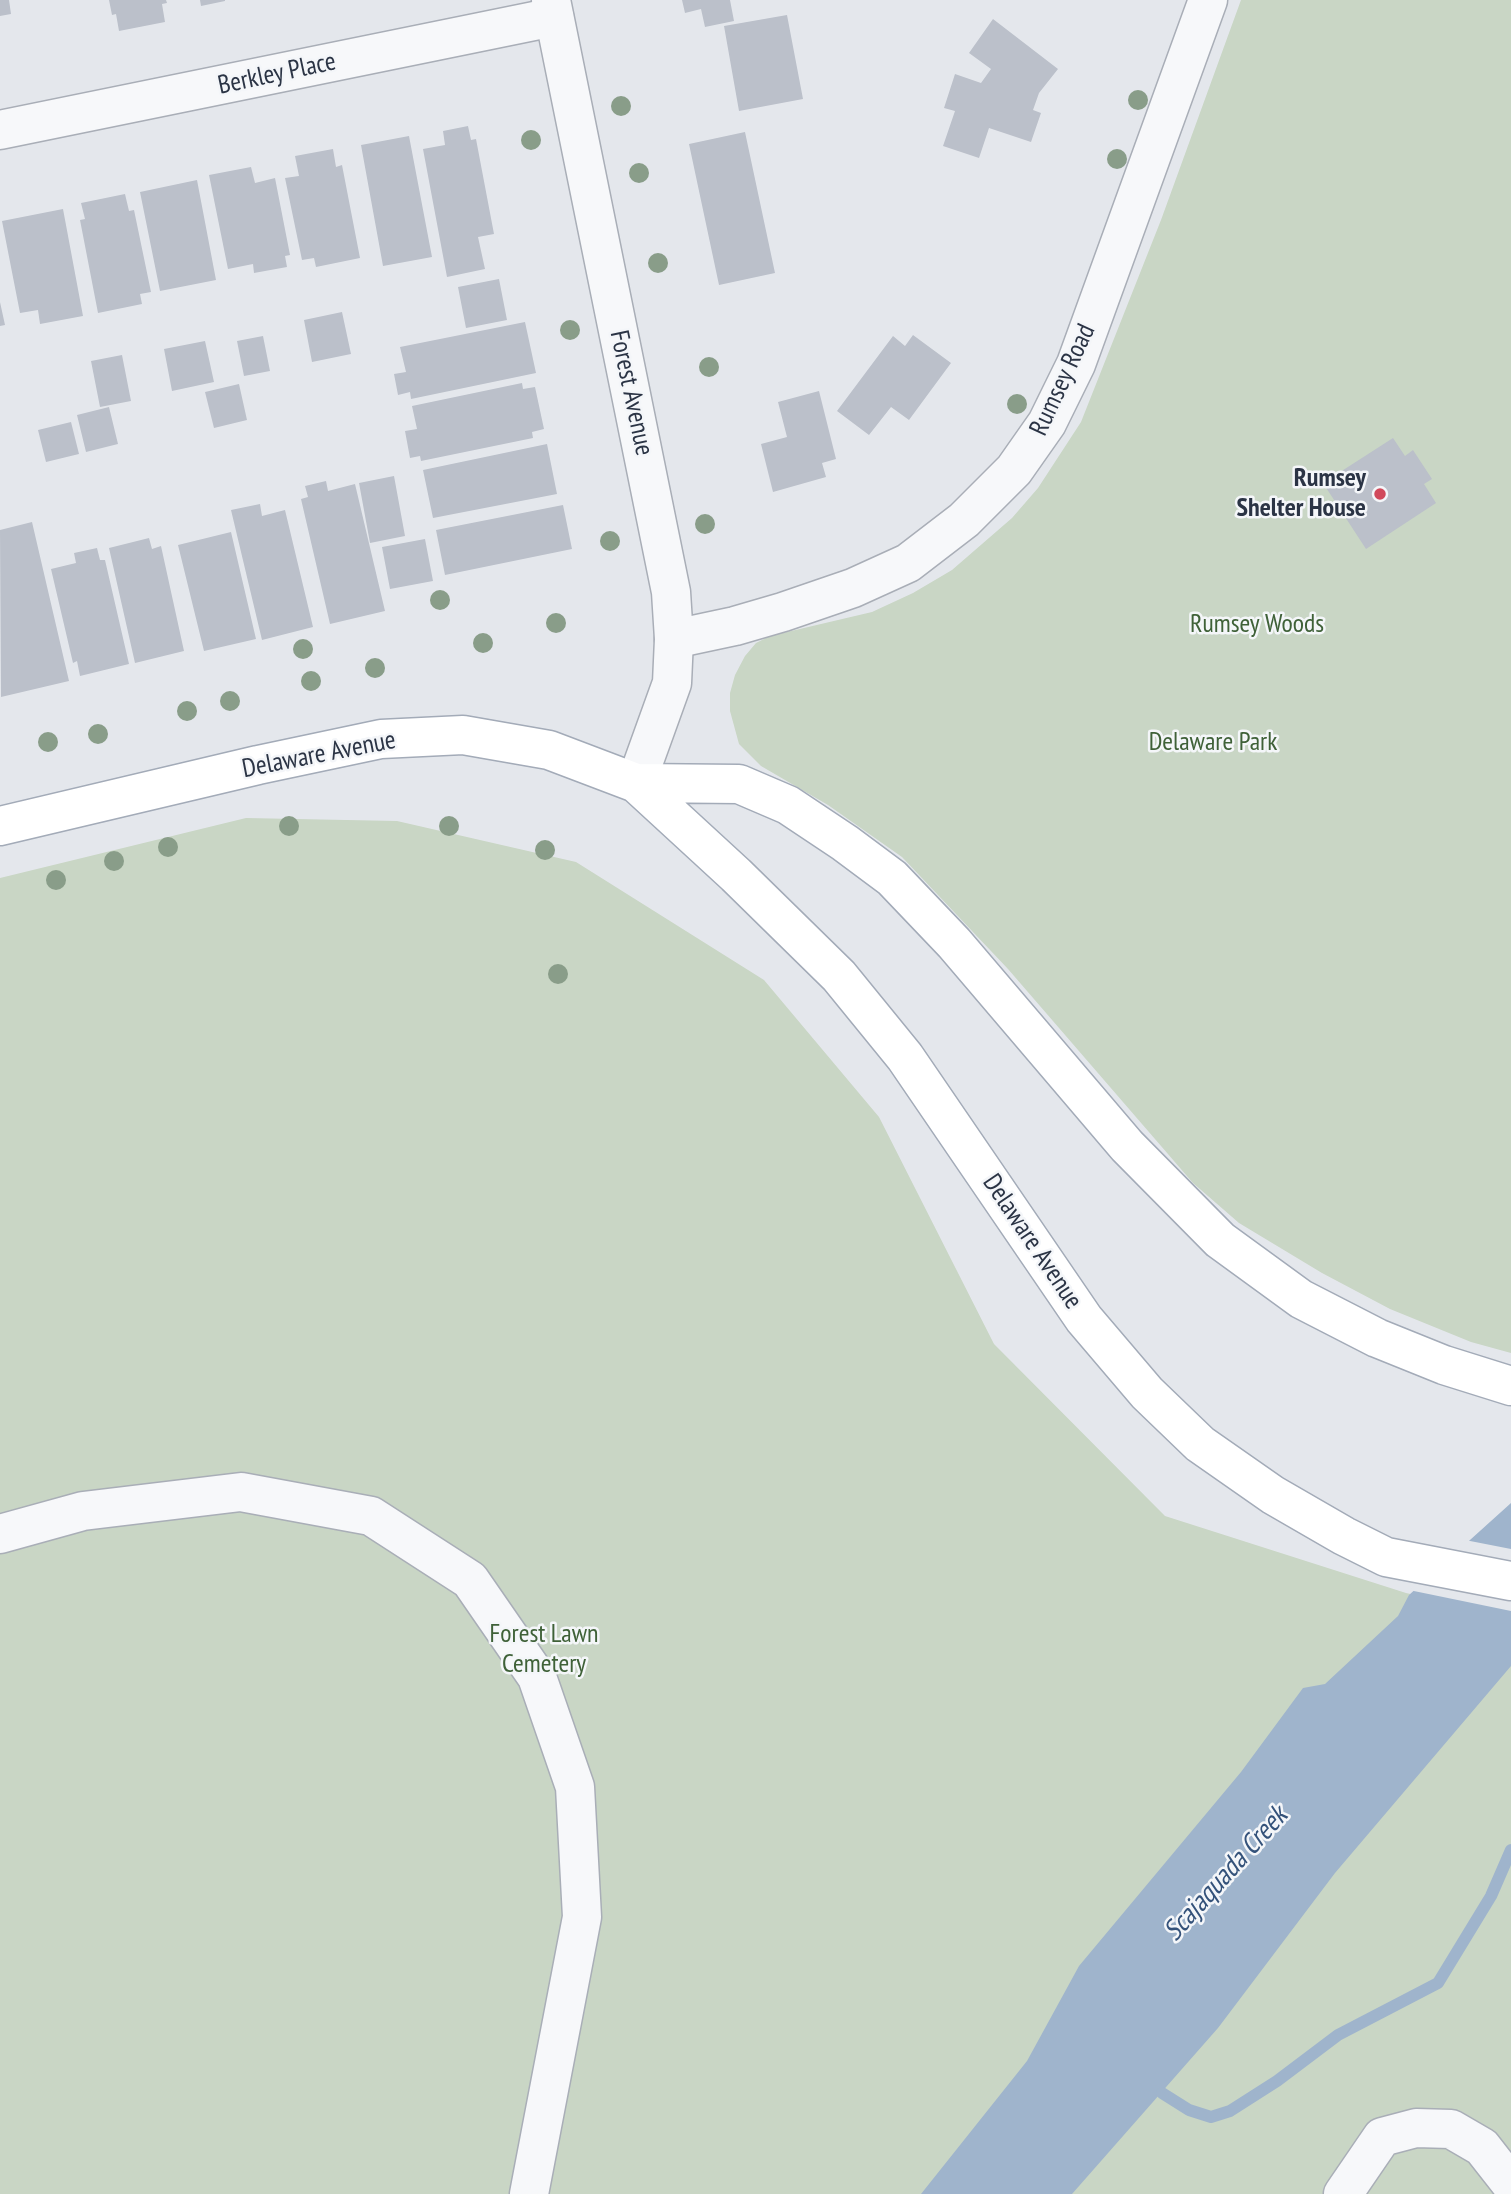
<!DOCTYPE html>
<style>
body{margin:0}
canvas{display:block;background:#e4e7ec}
</style>
<canvas width="1511" height="2194"></canvas>
<script>
const c = document.querySelector('canvas').getContext('2d');
c.lineJoin = 'round';
function fill(path, color) { c.fillStyle = color; c.fill(path, 'evenodd'); }
function trace(path, color, width, dash) { c.strokeStyle = color; c.lineWidth = width; c.lineCap = dash ? 'butt' : 'round'; c.setLineDash(dash || []); c.stroke(path); }
function write(font, color, halo, rows, align = 'center') {
  c.font = font + ' "PT Sans Narrow",sans-serif'; c.lineWidth = 5; c.setLineDash([]); c.textBaseline = 'middle'; c.strokeStyle = halo; c.fillStyle = color; for (const [text, x, y, turn = 0] of rows) {
    c.save(); c.translate(x, y); c.rotate((+turn || 0) * Math.PI / 180); c.textAlign = isNaN(turn) ? turn : align; if (halo) c.strokeText(text, 0, 0); c.fillText(text, 0, 0); c.restore();
  }
}
const green = new Path2D(`
 M1241,0H1511V1353L1471,1342L1390,1309L1322,1273L1239,1223L1193,1183L1008,969L902,857L828,805L761,766L739,744L730,711V693L735,675L745,656L756,643L770,636L872,612L913,593L952,570L1012,518L1038,488L1081,422L1161,220Z
 M246,818L397,821L576,862L764,980L879,1117L994,1344L1165,1516L1406,1593L1511,1616V2194H0V878Z`);
const water = new Path2D(`
 M1511,1503V1666L1335,1873L1218,2028L1072,2194H921L1027,2061L1079,1966L1241,1772L1303,1688L1325,1684L1398,1616L1409,1595Z`);
const pier = new Path2D(`
 M1465,1540L1511,1549V1611L1409,1590Z`);
const stream = new Path2D(`
 M1162,2093L1189,2110L1211,2117L1230,2111L1277,2081L1338,2035L1438,1983L1491,1896L1511,1850`);
const building = new Path2D(`
 M0,0H9L11,14L0,16Z
 M109,0H166L167,3L162,4L165,22L119,31L116,14L112,15Z
 M200,0H225V1L201,6Z
 M682,0H730L734,21L705,27L701,9L685,13Z
 M787,15L803,99L739,111L724,26Z
 M993,19L1058,69L1039,93L1033,110L1041,113L1031,142L989,128L979,158L943,146L955,111L944,108L955,74L981,83L991,69L969,53Z
 M468,126L471,140L476,139L494,234L478,237L485,269L447,277L423,149L445,145L443,131Z
 M745,132L775,273L719,285L689,144Z
 M409,136L432,257L383,266L361,145Z
 M333,149L336,167L342,165L360,258L316,267L314,258L302,260L285,178L299,176L295,156Z
 M251,167L255,183L275,178L290,255L285,256L287,267L254,273L253,264L228,269L209,175Z
 M197,180L216,280L160,291L140,192Z
 M125,194L129,211L134,210L151,292L140,294L142,304L98,313L80,220L85,219L81,203Z
 M63,209L83,316L40,324L38,310L20,313L2,221Z
 M499,279L507,320L466,328L458,287Z
 M0,302L5,325L0,326Z
 M342,312L351,354L312,362L304,320Z
 M525,322L536,373L411,399L410,392L398,395L394,374L406,372L400,347Z
 M913,335L951,363L909,420L891,407L869,435L837,411L893,336L905,346Z
 M263,336L270,371L244,376L237,341Z
 M205,341L214,382L172,391L164,349Z
 M122,355L131,401L100,407L91,361Z
 M522,383L523,389L535,387L544,429L532,432L533,438L421,461L420,456L410,458L405,431L417,429L412,406Z
 M239,384L247,420L214,428L205,392Z
 M819,391L836,459L822,463L826,477L773,492L761,444L787,437L778,402Z
 M109,407L118,444L86,452L77,415Z
 M71,422L79,454L46,462L38,430Z
 M1393,438L1405,456L1413,450L1432,479L1424,484L1436,503L1366,549L1323,483Z
 M547,444L557,494L433,518L423,470Z
 M394,476L405,536L370,543L359,483Z
 M326,481L328,491L355,484L385,611L330,624L301,499L308,497L305,486Z
 M260,504L262,516L285,510L313,627L262,640L231,510Z
 M563,505L572,549L445,575L436,530Z
 M32,522L69,681L1,697L0,530Z
 M231,532L256,639L204,651L178,545Z
 M149,538L152,549L161,546L184,651L135,663L109,548Z
 M425,539L433,581L390,589L382,547Z
 M97,548L100,560H105L129,664L80,676L77,661L73,663L51,569L76,563L74,553Z`);
const minor = new Path2D(`
 M0,130L554,17
 M674,639L735,626L783,612L853,588L908,563L964,520L1014,470L1047,423L1076,364L1208,0
 M0,1534L83,1511L241,1492L371,1516L470,1580L537,1677L575,1787L582,1917L529,2194
 M1343,2194L1382,2137L1416,2128L1451,2129L1482,2147L1511,2184`);
const tertiary = new Path2D(`
 M551,0L671,592L674,639L672,683L636,783`);
const primary = new Path2D(`
 M636,783L739,784L788,805L845,843L892,878L954,943L1127,1146L1220,1240L1301,1299L1377,1338L1444,1365L1511,1386
 M0,826L258,765L381,739L463,735L549,750L636,783L736,875L839,976L905,1057L1084,1319L1147,1393L1200,1444L1273,1495L1344,1536L1386,1557L1511,1581`);
const trees = [
 [1138,100],
 [621,106],
 [531,140],
 [1117,159],
 [639,173],
 [658,263],
 [570,330],
 [709,367],
 [1017,404],
 [705,524],
 [610,541],
 [440,600],
 [556,623],
 [483,643],
 [303,649],
 [375,668],
 [311,681],
 [230,701],
 [187,711],
 [98,734],
 [48,742],
 [289,826],
 [449,826],
 [168,847],
 [545,850],
 [114,861],
 [56,880],
 [558,974]
];
const markers = [
 [1380,494,7,"#d1495b"]
];
const streetNames = [
 ["Berkley Place",277,74,-12],
 ["Rumsey Road",1063,380,-65],
 ["Forest Avenue",631,393,78],
 ["Delaware Avenue",319,755,-11],
 ["Delaware Avenue",1032,1242,56]
];
const poiNames = [
 ["Rumsey",1366,479],
 ["Shelter House",1366,509]
];
const parkNames = [
 ["Rumsey Woods",1257,625],
 ["Delaware Park",1213,743],
 ["Forest Lawn",544,1635],
 ["Cemetery",544,1665]
];
const waterNames = [
 ["Scajaquada Creek",1226,1874,-48]
];
fill(green, '#c9d6c5');
fill(water, '#9fb4cc');
fill(pier, '#e4e7ec');
trace(stream, '#9fb4cc', 12);
fill(building, '#bbc0ca');
trace(minor, '#a9aeb7', 41);
trace(tertiary, '#a9aeb7', 41);
trace(primary, '#a3abb8', 41);
trace(minor, '#f7f8fa', 38);
trace(tertiary, '#f7f8fa', 38);
trace(primary, '#fff', 38);
c.fillStyle = '#899d89';
for (const [x, y] of trees) { c.beginPath(); c.arc(x, y, 10, 0, 2 * Math.PI); c.fill(); }
for (const [x, y, r, color] of markers) { const dot = new Path2D(); dot.arc(x, y, r, 0, 2 * Math.PI); c.fillStyle = color; c.fill(dot); trace(dot, '#f4f6f9', 2.5); }
write('26px', '#2b3445', '#f4f6f9', streetNames);
write('bold 26px', '#2b3445', '#f4f6f9', poiNames, 'right');
write('26px', '#3f6138', '#f4f6f9', parkNames);
write('italic 28px', '#34527a', '#f4f6f9', waterNames);
</script>
